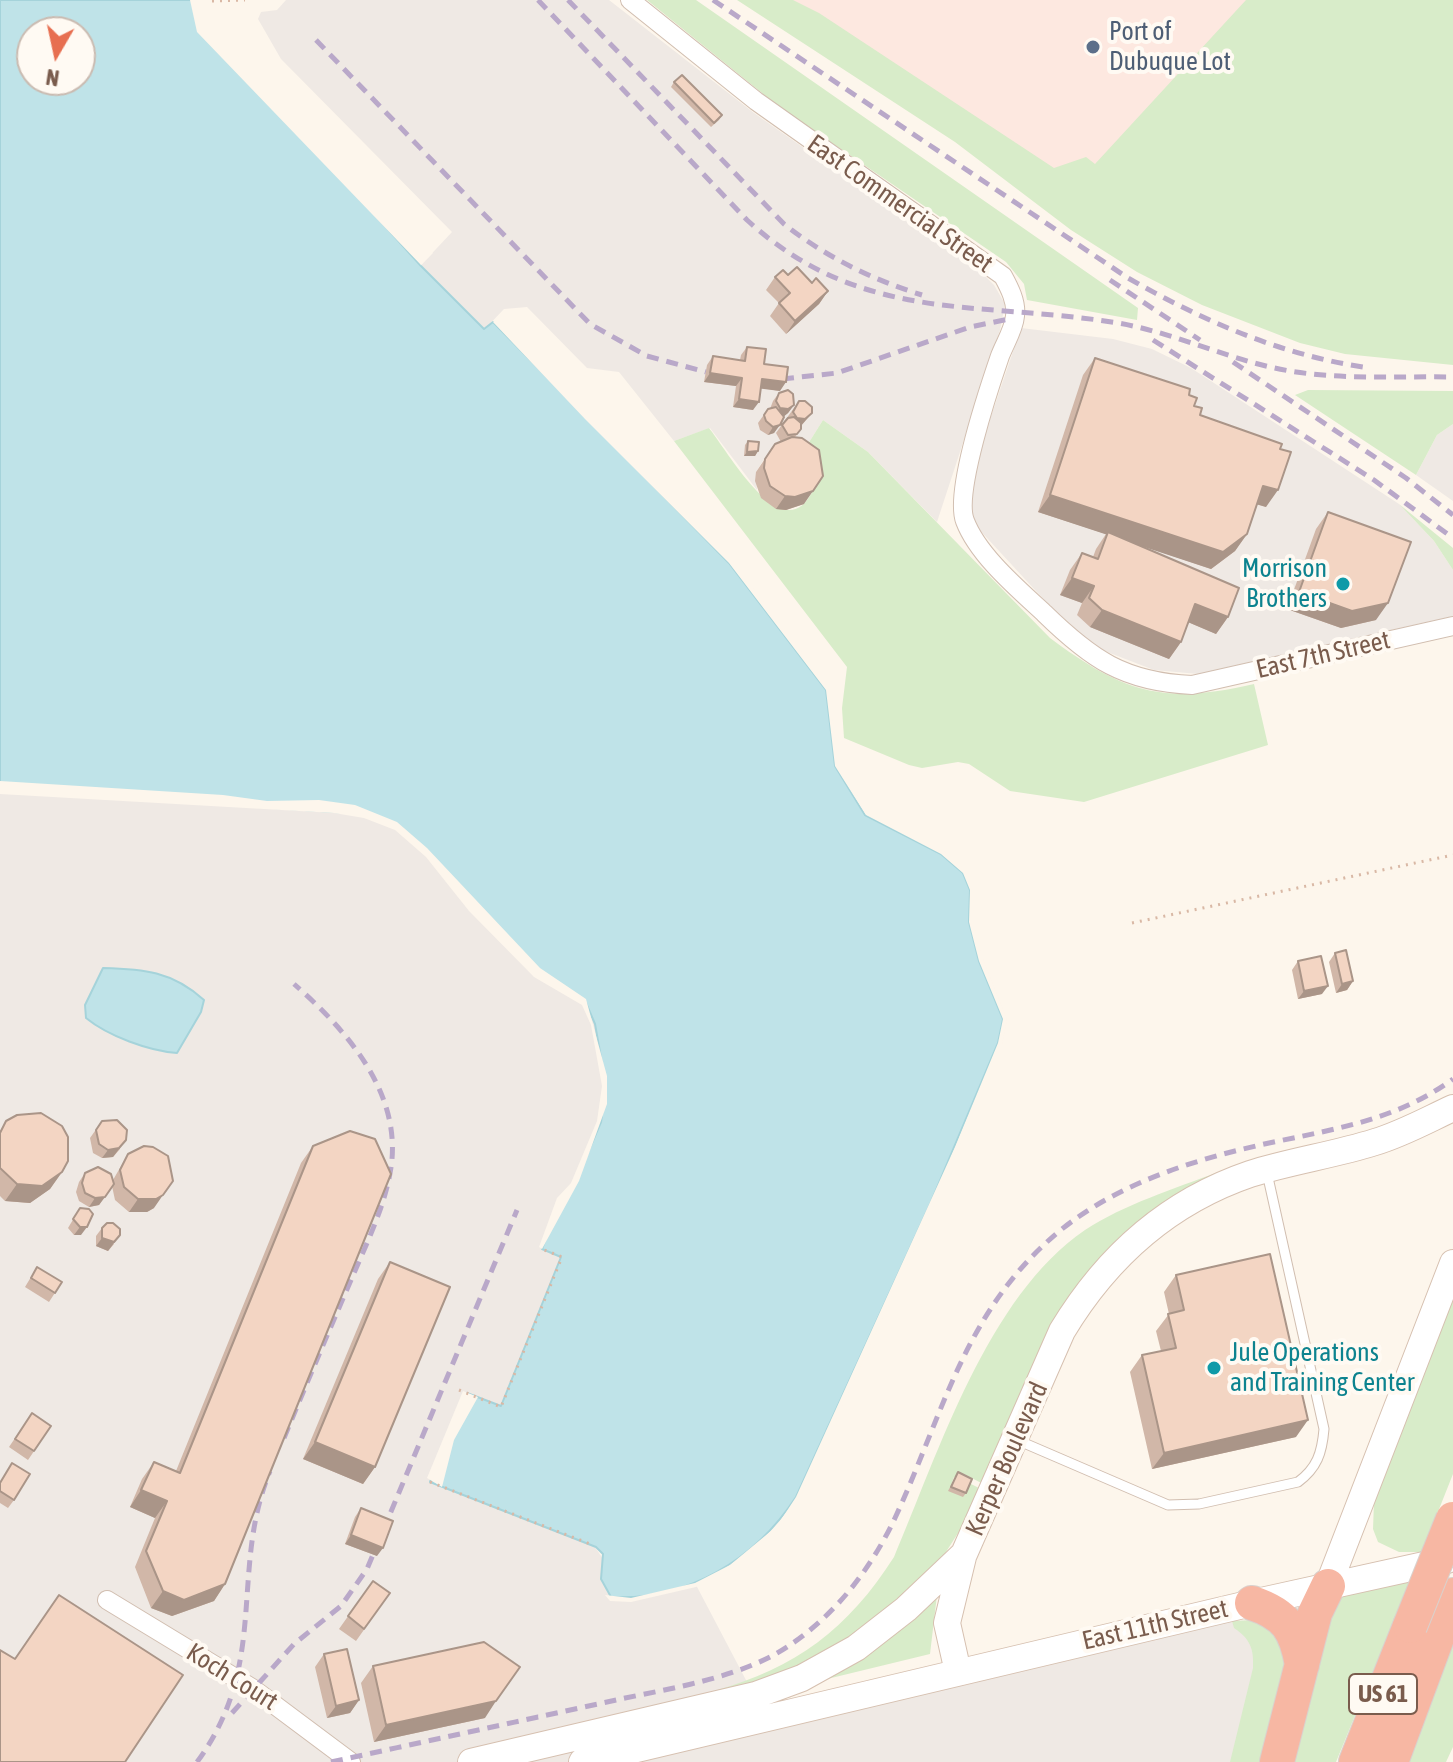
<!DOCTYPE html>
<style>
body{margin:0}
#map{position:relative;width:1453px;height:1762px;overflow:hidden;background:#fdf6ec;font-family:"Asap Condensed",sans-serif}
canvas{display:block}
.north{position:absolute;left:16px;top:16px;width:80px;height:80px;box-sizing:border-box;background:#fffaf3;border:2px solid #cabbb1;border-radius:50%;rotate:189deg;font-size:22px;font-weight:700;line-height:32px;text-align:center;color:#7a5c4d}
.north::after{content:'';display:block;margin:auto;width:28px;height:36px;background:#e76f51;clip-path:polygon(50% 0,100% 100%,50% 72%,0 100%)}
</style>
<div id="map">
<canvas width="1453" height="1762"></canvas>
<div class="north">N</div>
</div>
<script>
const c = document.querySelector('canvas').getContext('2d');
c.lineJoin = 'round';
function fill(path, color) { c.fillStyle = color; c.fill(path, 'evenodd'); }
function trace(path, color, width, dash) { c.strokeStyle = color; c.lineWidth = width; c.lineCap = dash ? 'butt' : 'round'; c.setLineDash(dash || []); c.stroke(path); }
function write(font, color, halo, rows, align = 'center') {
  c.font = font + ' "Asap Condensed",sans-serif'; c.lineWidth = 8; c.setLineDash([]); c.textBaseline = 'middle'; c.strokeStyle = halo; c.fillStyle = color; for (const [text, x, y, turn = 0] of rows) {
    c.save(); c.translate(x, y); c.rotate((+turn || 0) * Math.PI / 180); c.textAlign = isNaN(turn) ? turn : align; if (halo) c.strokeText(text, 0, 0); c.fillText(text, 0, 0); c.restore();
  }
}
const commercial = new Path2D(`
 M765,0H1453L1221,272Z`);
const industrial = new Path2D(`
 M286,0H609L754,113L982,273L994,285L1005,304L1000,330L937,522L868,452L823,420L801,455L775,452L766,456L756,472L757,490L710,428L674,441L619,372L587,368L527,307L504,309L485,329L421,265L452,232L281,59L258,19L261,12L277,10Z
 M1021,328L1113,339L1152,349L1191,368L1399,504L1434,541L1453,570V616L1198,674L1154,670L1102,650L1084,638L1060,617L975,525L967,502L984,437Z
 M1453,424V501L1416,475L1437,435Z
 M0,790L334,809L397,827L586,1003L595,1024L606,1086L601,1122L543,1249L562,1257L501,1407L603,1559L695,1583L747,1682L758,1731L1232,1621L1257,1620L1261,1762H0Z`);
const green = new Path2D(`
 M647,0H696L1138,308L1137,320L1027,300L1024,284L1006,262L778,106Z
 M737,0H793L819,13L1054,168L1086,157L1095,164L1246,0H1453V365L1345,354L1300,343L1202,305L1137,272L1071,230L955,142Z
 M1308,390L1453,391V424L1437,435L1416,475L1295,395Z
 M823,420L868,452L1050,638C1124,693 1163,705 1254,684L1268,745L1084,802L1010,791L969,764L958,762L922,768L909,765L844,738L842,708L847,667L674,441L709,428C729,453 785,554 814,488L801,455Z
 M1399,504L1453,548V570L1434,541Z
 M1218,1172L1128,1234L987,1486L964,1474L961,1479L954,1477L949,1491L969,1483L985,1491L944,1555L920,1583L825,1658L717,1699L714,1691C796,1668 848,1629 894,1557C939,1452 987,1297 1085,1230C1125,1204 1174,1189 1218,1172Z
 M1453,1296V1474L1422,1552H1399L1378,1542L1373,1529L1374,1502Z
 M1411,1579L1336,1762H1290L1332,1598Z
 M937,1595L930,1654L823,1680Z
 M1257,1620L1267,1623L1287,1652L1267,1762H1230L1253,1668C1254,1648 1250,1639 1234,1628L1232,1621Z
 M1453,1635V1747L1446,1762H1405Z`);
const water = new Path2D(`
 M0,0H199L205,26L421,266L484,329L493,322L729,563L826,690L835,766L865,815L941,854L963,873L970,890L969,922L979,961L1003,1019L998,1043L931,1202L796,1497C755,1560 687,1601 611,1597L601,1579L603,1554L596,1547L430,1482L467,1393L501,1406L561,1257L542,1249L561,1200L574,1185L601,1122L606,1086L595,1024L586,1003L537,974L429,855L397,827L365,814L0,790ZM32,32H80V80H32Z
 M103,968C143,969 172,971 204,1000L201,1012L177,1053C149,1051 108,1036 86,1018L85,1005Z`);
const pier = new Path2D(`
 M190,0H203V11L214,31L433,253L421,265L197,32Z
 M496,319L732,560L829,688L838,765L869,813L943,850L966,870L974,889L973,922L983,959L1007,1019L1002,1044L935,1204L799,1499L781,1528L732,1569L696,1587L631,1602L610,1601L605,1595L631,1598L695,1583L730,1565L777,1526L796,1497L955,1147L998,1043L1003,1019L979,961L969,922L970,890L963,873L941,854L866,815L835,766L826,690L729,563L585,419L493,322Z
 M0,781L223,795L267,801L319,800L355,805L397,822L427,848L540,968L586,999L607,1076V1104L579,1181L542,1249L539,1247L557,1198L571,1183L597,1121L602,1086L591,1025L582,1005L534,977L469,911L426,857L395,830L364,818L334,813L0,794Z
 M463,1391L478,1397L454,1440L442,1487L427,1478Z`);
const path = new Path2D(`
 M212,1L245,0
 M1132,923L1453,855
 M459,1390L501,1407L562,1257L542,1249
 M430,1482L593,1545`);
const lane = new Path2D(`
 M1017,1440L1168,1505L1199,1504L1298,1482C1317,1468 1322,1453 1324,1429L1267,1173`);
const street = new Path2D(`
 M630,0L756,101L1003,276C1009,287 1017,302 1015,316C1014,329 1005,343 1000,356C989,388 954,493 965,521C978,555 1017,588 1044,613C1091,659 1124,682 1192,685L1453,626
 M107,1600L252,1688L351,1762`);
const secondary = new Path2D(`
 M1328,1586L1453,1263
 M958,1672L947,1623L963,1557
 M471,1762L756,1695L802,1678L856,1648L906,1609L964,1554L1062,1331C1106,1258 1168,1202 1250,1174C1291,1161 1334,1155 1375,1142C1402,1134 1427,1120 1453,1108
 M582,1762L1252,1603L1447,1560`);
const highway = new Path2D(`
 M1252,1603C1286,1614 1296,1630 1302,1665
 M1277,1762L1315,1613L1328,1586
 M1356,1762L1410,1626
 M1391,1762L1453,1595`);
const rail = new Path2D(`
 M538,0L747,220C862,325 978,300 1118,323C1170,332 1219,355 1270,367C1329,381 1391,376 1451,377
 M568,0L784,224C826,257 871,279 922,295
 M713,0L1128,278C1203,321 1283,356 1370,368
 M316,40L590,324L647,356L706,372
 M1110,280L1200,340
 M1153,340L1374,480L1453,538
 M1233,362L1406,478L1453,515
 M782,379L837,373L970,327L1009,319
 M284,1438C306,1385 328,1333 351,1280C367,1242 388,1201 392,1159C398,1087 343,1027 294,984
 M232,1713L294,1644L341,1606L367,1569L517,1210
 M197,1762C270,1663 229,1571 270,1471
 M331,1762C423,1742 515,1722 607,1702C660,1690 720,1682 770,1657C826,1627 868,1575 895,1518C945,1410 965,1308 1062,1229C1121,1182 1196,1159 1269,1143C1335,1129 1397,1120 1453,1079`);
const highwayBridge = new Path2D(`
 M1410,1626L1453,1519`);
const wall = new Path2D(`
 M674,82L722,115L719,120L711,127L671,87Z
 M788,275L812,283L828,291L819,304L786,334L770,316L779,303L766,290L775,277Z
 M747,347L764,364L780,391L761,388L753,410L733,407L736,386L704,382L707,365L713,356L740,360L741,355Z
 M1095,358L1189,395L1200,415L1280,449L1266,507L1257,504L1247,534L1235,551L1211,569L1137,544L1228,617L1216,634L1188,622L1181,642L1169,659L1090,627L1077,615L1082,603L1060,595L1070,570L1082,553L1093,557L1096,549L1106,534L1038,512L1083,375Z
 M779,393L794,405L788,413L784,416L774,433L768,435L760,430L758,423L768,409H770L773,401Z
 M799,401L812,413L801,426V429L795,437L804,504L786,510L776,509L761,498L755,481L756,472L775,444L781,442L776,433Z
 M748,441L758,451L755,456H744L745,445Z
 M1328,512L1376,620L1341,628L1287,609L1316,529Z
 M1335,953L1353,981L1347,990L1336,993L1329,962Z
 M1298,961L1322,994L1298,999L1292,970Z
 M6,1121L62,1172L50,1189L30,1203L5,1201L0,1196V1131Z
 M102,1121L120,1149L113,1157L102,1158L93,1153L90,1138Z
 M313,1146L225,1584L214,1601L172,1616L151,1608L135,1567L155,1518L130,1507L142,1479L154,1462L176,1471L301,1163Z
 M128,1154L154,1208L147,1212H129L115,1200L112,1186L99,1205L89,1207L79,1201L76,1192L79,1182L85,1173L113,1180Z
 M80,1208L81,1235H74L68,1228Z
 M102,1228L114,1244L108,1251L96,1246V1236Z
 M390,1262L375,1467L363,1484L303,1459L378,1279Z
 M37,1267L62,1282L49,1302L25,1287Z
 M1176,1275L1296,1437L1152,1469L1130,1372L1142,1355L1161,1351L1156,1331L1169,1314L1164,1292Z
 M32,1413L51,1426L28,1460L9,1447Z
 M958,1472L966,1493L963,1497L948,1491Z
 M0,1482L14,1500L8,1508L0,1503Z
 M361,1508L377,1556L345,1544L355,1517Z
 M373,1581L390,1593L356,1641L339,1629Z
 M324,1654L359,1700L350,1713L327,1718L315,1667Z
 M373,1666L485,1718L374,1742L361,1683Z`);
const shadedWall = new Path2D(`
 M828,291L819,304L786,334L795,321Z
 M710,373L742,378L736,386L704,382Z
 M762,379L786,382L780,391L756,388Z
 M739,399L759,402L753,410L733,407Z
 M794,405L788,413L782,418L774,417L780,408Z
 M812,413L799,428L791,427L797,418Z
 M780,425L774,433L768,435L773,427Z
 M758,451L755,456H744L747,452Z
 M1263,486L1278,490L1266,507L1252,503Z
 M813,491L804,504L786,510L776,509L785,496Z
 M1050,495L1247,534L1235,551L1211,569L1038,512Z
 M1072,578L1094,586L1082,603L1060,595Z
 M1299,592L1388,603L1376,620L1341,628L1287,609Z
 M1195,604L1228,617L1216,634L1183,620Z
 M1102,610L1181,642L1169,659L1090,627Z
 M1353,981L1347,990L1336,993L1342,984Z
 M1328,986L1322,994L1298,999L1304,991Z
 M126,1140L113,1157L102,1158L108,1150Z
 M62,1172L50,1189L30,1203L5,1201L17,1184Z
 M163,1195L154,1208L147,1212H129L138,1199Z
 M105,1197L99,1205L89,1207L95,1198Z
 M80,1227H87L81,1235H74Z
 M120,1235L108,1251L96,1246L102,1238Z
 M1308,1420L1296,1437L1152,1469L1164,1453Z
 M315,1442L375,1467L363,1484L303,1459Z
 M141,1490L167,1501L155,1518L130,1507Z
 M351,1535L383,1548L377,1556L345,1544Z
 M225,1584L214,1601L172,1616L151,1608L163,1591Z
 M359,1700L350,1713L327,1718L336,1706Z
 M496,1701L485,1718L374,1742L386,1725Z`);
const building = new Path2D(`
 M682,75L722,115L714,123L674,82Z
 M797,267L812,283L816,278L828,291L795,321L779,303L790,293L775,277L783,270L788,275Z
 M747,347L766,349L764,364L788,367L786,382L762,379L759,402L739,399L742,378L710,373L713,356L745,361Z
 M1095,358L1190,389L1189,395L1197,398L1194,406L1202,408L1200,415L1282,444L1280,449L1291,452L1278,490L1263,486L1247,534L1223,552L1050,495Z
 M788,390L793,394L794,405L788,409L780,408L776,401L779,393Z
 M799,401H805L812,407V413L805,419L797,418L793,412Z
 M776,407L784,417L780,425L773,427L766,421L764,415L768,409Z
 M794,417L801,423V429L797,434L788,435L782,425L788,418Z
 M792,437L802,438L819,450L823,476L813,491L795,497L785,496L770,486L764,468L765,459L775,444Z
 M748,441L759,442L758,451L747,452Z
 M1328,512L1411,542L1388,603L1352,611L1299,592Z
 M1108,532L1239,588L1228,617L1195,604L1181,642L1102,610L1089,598L1094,586L1072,578L1082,553L1098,559Z
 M1346,950L1353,981L1342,984L1335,953Z
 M1321,956L1328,986L1304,991L1298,961Z
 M41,1113L62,1126L68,1137V1161L62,1172L42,1186L17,1184L0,1168V1133L6,1121L17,1115Z
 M117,1120L127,1130L126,1140L119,1148L108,1150L99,1144L96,1130L102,1121Z
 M350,1131L375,1139L391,1174L225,1584L184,1600L163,1591L146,1551L167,1501L141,1490L154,1462L180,1473L313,1146Z
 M144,1146L153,1147L168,1156L173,1181L163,1195L156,1199H138L124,1187L120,1170L128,1154Z
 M98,1167L111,1174L114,1184L105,1197L95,1198L85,1193L82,1183L85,1173Z
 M80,1208L89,1209L93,1214L87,1227H80L73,1219Z
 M107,1223H113L120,1229V1235L114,1242L102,1238V1228Z
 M1270,1254L1308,1420L1164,1453L1142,1355L1176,1348L1168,1314L1184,1310L1176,1275Z
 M390,1262L450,1287L375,1467L315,1442Z
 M37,1267L62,1282L55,1293L31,1278Z
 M32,1413L51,1426L34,1451L15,1439Z
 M12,1463L30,1474L14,1500L0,1491V1483Z
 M958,1472L972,1479L966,1493L951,1487Z
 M361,1508L393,1521L383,1548L351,1535Z
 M373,1581L390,1593L364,1629L348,1616Z
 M59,1595L183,1675L125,1762H0V1650L15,1659Z
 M484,1642L520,1667L496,1701L386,1725L373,1666Z
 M347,1649L359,1700L336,1706L324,1654Z`);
const markers = [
 [1093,47,8,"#5c6f8a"],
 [1343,584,8,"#0f9aa8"],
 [1214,1368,8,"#0f9aa8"]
];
const shields = [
 [1383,1694,68]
];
const shieldNames = [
 ["US 61",1383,1694]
];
const serviceNames = [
 ["Port of",1109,32],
 ["Dubuque Lot",1109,62]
];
const streetNames = [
 ["East Commercial Street",900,204,35],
 ["East 7th Street",1323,655,-13],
 ["Kerper Boulevard",1007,1459,-66],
 ["East 11th Street",1155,1625,-13],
 ["Koch Court",232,1677,32]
];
const cultureNames = [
 ["Morrison",1327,569],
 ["Brothers",1327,599],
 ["Jule Operations",1230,1353,"left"],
 ["and Training Center",1230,1383,"left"]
];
fill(commercial, '#fde8e0');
fill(industrial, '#efe9e4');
fill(green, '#d8ecc9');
fill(water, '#bfe3e8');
trace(water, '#a5d3da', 2);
fill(pier, '#fdf6ec');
trace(lane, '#d1beb0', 11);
trace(street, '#d1beb0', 20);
trace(secondary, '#d6c0b0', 28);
trace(highway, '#dad1cd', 36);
trace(path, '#d9b8a5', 3, [2, 6]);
trace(lane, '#fff', 9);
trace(street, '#fff', 18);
trace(secondary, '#fff', 26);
trace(highway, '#f7b7a3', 34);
trace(rail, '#b9a8c9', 5, [12, 8]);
trace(highwayBridge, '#dad1cd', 36, []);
trace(highwayBridge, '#f7b7a3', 34);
fill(wall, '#d1b7a8');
fill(shadedWall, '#aa9588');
fill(building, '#f3d5c3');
trace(building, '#aa9588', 2);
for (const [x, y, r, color] of markers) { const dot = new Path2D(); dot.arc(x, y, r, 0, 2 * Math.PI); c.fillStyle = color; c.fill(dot); trace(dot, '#fffaf3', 3); }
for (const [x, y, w] of shields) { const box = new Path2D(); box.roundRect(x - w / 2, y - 20, w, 40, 6); c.fillStyle = '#fffaf3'; c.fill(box); trace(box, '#7a5c4d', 2); }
write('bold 24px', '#7a5c4d', null, shieldNames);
write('26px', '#4e5e75', '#fffaf3', serviceNames, 'left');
write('26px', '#7a5c4d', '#fffaf3', streetNames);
write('26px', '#0d838f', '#fffaf3', cultureNames, 'right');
</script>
